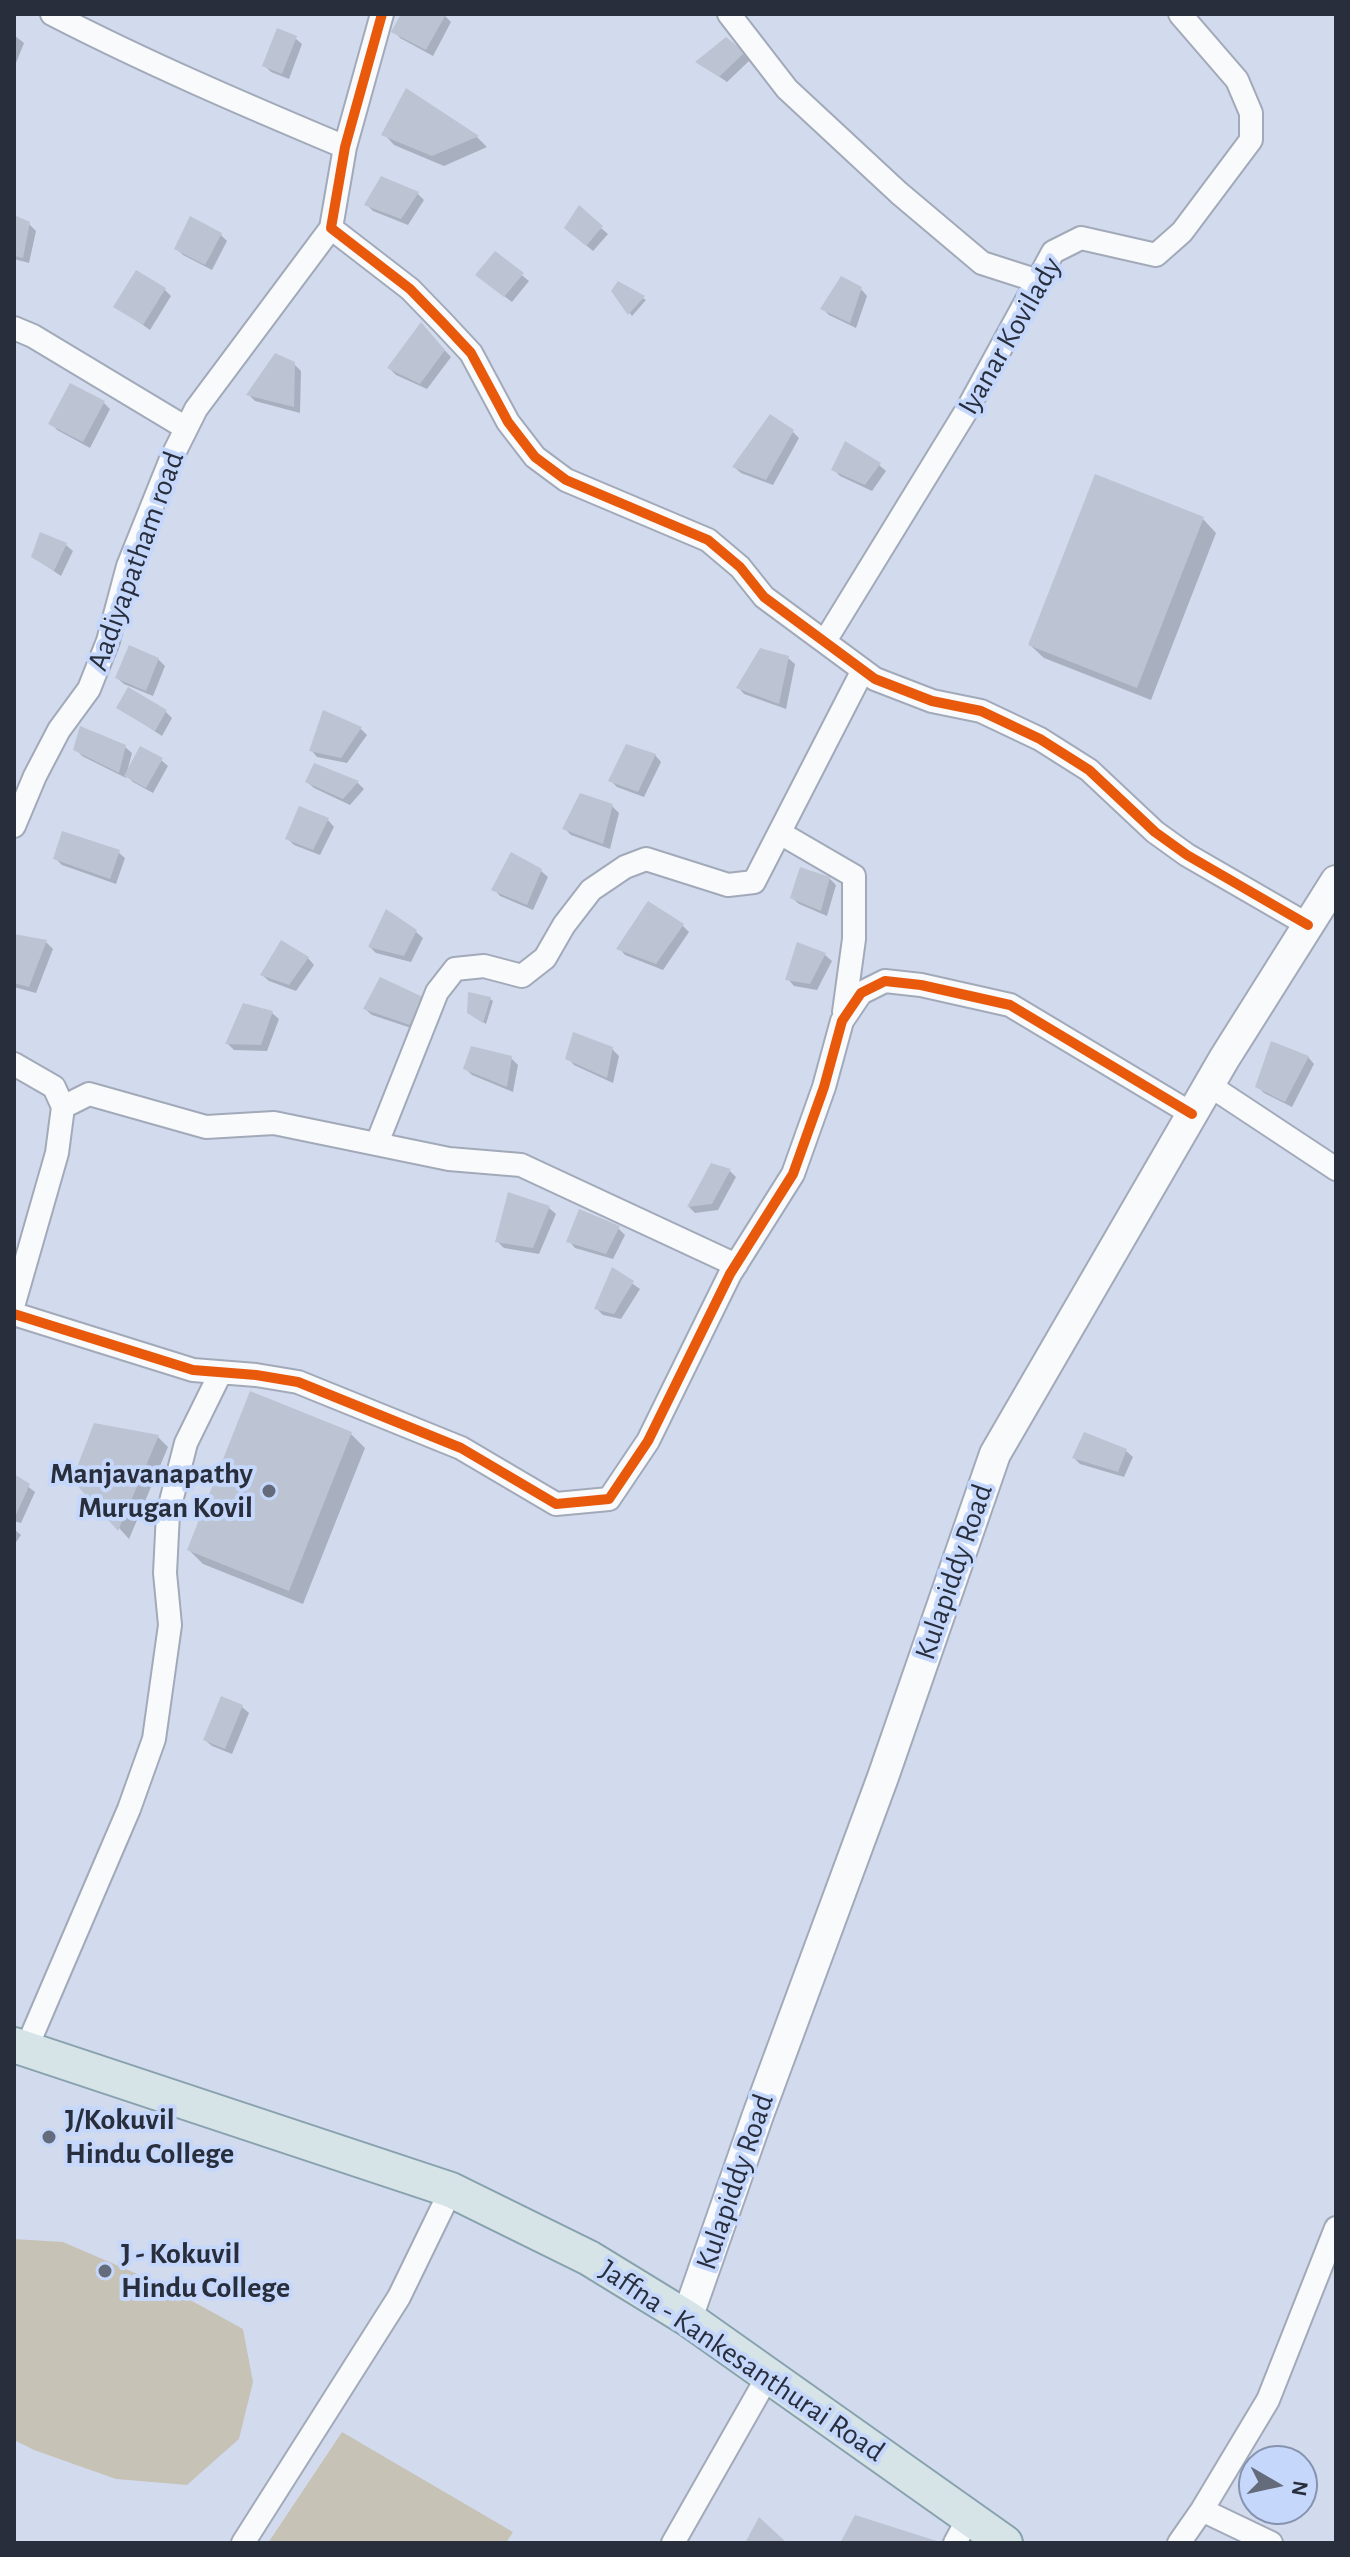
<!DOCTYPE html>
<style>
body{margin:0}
#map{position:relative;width:1350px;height:2557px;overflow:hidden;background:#d2dbee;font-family:"Alegreya Sans",sans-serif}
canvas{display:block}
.frame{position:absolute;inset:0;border:16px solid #282e3c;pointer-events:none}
.north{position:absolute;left:1238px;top:2445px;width:80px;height:80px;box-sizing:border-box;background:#c5d7fb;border:2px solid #8693af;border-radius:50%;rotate:99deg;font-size:22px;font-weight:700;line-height:32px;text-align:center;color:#282e3c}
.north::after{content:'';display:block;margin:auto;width:28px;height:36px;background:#646b7a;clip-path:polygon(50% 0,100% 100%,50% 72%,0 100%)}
</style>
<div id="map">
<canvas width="1350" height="2557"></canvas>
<div class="frame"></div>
<div class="north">N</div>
</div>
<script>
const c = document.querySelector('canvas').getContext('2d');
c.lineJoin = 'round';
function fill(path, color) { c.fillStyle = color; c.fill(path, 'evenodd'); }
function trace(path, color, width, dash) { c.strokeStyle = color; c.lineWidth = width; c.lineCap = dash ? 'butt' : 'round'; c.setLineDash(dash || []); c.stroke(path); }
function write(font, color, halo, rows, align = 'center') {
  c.font = font + ' "Alegreya Sans",sans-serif'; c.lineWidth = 8; c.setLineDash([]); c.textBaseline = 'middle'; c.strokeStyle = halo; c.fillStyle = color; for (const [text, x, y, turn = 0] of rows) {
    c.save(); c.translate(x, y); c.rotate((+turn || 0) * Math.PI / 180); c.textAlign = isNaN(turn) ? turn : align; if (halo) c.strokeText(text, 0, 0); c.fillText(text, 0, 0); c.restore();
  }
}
const green = new Path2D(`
 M14,2239L63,2242L163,2285L243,2329L253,2382L239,2439L187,2485L116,2479L34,2450L14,2440Z
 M342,2432L513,2532L506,2543H268Z`);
const shadow = new Path2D(`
 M403,14H443L451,22L433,56L400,38L394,31Z
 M14,35L24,43L14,68Z
 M295,38L302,44L289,79L271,72L265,66Z
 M726,39L750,60L727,82L698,62Z
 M406,91L478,138L487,147L444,166L394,145L384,134Z
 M418,194L424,200L408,225L373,211L367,205Z
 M14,217L29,224L36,231L29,263L14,259Z
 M601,228L608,234L593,251L573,234Z
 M221,235L227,241L212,270L183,255L176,248Z
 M496,254L529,281L512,302L484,281Z
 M618,284L646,300L632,316L614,291Z
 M861,289L867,296L856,328L829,315L823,309Z
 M165,290L171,296L150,330L116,306Z
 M421,325L451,357L427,389L396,375L389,368Z
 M294,364L301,371L300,413L255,401L249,395Z
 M104,403L110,409L90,448L57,430L51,423Z
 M793,432L799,438L773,485L741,473L734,467Z
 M879,465L886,471L872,491L840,476L833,469Z
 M1203,519L1216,533L1151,700L1044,658L1030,645Z
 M41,535L66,545L73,551L61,576L33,557Z
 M788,658L795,664L786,709L744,694L738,687Z
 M158,659L165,666L153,696L124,684L117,678Z
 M118,707L166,712L172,718L162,736Z
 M361,729L367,735L347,763L317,757L311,750Z
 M125,747L132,753L127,772L161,760L168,766L153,793L133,782L126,775V778L82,756L76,749Z
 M655,755L661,762L644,797L617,787L611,781Z
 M315,765L358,783L364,789L350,805L314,788L307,782Z
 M612,806L619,813L610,849L571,835L564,828Z
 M328,820L334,827L320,855L294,845L287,838Z
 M118,852L125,858L116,884L62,865L55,858Z
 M541,871L548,877L533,910L500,896L494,889Z
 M829,878L836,885L827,916L799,904L792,898Z
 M682,925L689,932L663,970L625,955L619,948Z
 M416,932L423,938L411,962L376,953L370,947Z
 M14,936L46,942L53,949L36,993L14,987Z
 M798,944L825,955L832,961L817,990L794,986L788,979Z
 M308,958L314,965L296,991L269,981L262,975Z
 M422,998L428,1005L417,1030L372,1015L365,1009Z
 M490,999L493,1001L486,1024L472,1015Z
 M272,1013L279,1019L267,1051L234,1050L228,1044Z
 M612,1049L619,1056L613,1083L574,1065L568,1058Z
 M1308,1057L1314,1064L1292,1107L1264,1093L1257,1086Z
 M511,1058L518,1065L513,1092L472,1075L465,1068Z
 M730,1171L736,1177L718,1210L695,1213L689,1207Z
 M549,1208L556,1214L539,1254L504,1248L497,1241Z
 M618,1228L625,1235L613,1259L575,1248L569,1241Z
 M613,1270L640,1289L621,1319L603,1315L596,1308Z
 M351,1434L365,1448L303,1604L203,1564L189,1550Z
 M158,1437L168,1447L129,1539L75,1479Z
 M1126,1451L1133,1457L1124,1477L1080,1464L1074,1458Z
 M14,1476L35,1492L21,1523L14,1521Z
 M14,1529L21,1535L14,1545Z
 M223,1699L242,1707L249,1713L232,1754L212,1746L205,1740Z`);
const building = new Path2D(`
 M401,14H446L426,50L391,32Z
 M277,28L297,36L282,74L262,66Z
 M726,37L745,52L719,77L695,62Z
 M406,88L479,136L432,156L381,135Z
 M381,176L419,192L401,219L364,205Z
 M579,205L603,226L586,246L564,228Z
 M14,215L30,222L23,258L14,256Z
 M190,216L222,233L205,265L174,249Z
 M495,251L524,273L504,297L475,275Z
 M136,270L166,288L143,325L113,307Z
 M841,276L862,287L850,323L820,309Z
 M618,281L645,296L628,315L611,291Z
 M421,322L445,350L420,384L387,368Z
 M275,353L295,362L294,407L246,395Z
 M70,383L105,401L83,442L48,424Z
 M770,414L794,430L766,480L732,467Z
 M845,441L881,463L865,485L831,470Z
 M1095,474L1204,517L1137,688L1028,645Z
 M40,532L67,543L54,571L31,557Z
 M129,645L159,658L146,691L115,678Z
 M760,648L789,656L779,704L736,688Z
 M128,687L167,710L155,731L116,708Z
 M323,710L362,727L341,758L309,751Z
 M80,726L126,745L119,773L73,750Z
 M626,744L656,754L638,792L608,781Z
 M140,746L163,758L146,788L124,776Z
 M314,763L359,781L343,799L305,782Z
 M580,793L613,804L603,844L562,829Z
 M299,806L329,818L313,850L285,839Z
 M62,831L120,850L110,879L53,859Z
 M511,852L542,869L527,905L491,890Z
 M800,867L830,877L821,911L790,898Z
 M648,901L684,924L656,964L616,949Z
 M386,909L417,930L404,956L368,947Z
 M14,934L47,940L29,987L14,983Z
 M281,940L309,957L289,985L260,975Z
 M797,942L826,953L810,984L785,980Z
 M380,977L423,997L410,1025L363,1009Z
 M468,992L491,997L483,1023L467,1013Z
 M243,1003L273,1011L261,1045L225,1044Z
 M573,1032L613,1047L607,1078L565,1059Z
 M1271,1041L1309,1056L1285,1102L1255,1087Z
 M471,1046L512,1056L507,1087L463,1069Z
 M711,1163L731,1169L712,1204L687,1207Z
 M508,1192L550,1206L533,1248L495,1242Z
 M579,1209L620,1226L606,1254L566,1242Z
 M612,1267L634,1281L614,1314L594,1309Z
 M250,1391L352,1432L289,1591L187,1550Z
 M94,1423L159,1435L118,1531L72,1480Z
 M1084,1432L1127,1449L1118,1472L1072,1458Z
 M14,1474L30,1484L14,1519Z
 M221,1696L243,1705L225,1749L203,1740Z
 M855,2515L940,2542V2543H840Z
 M759,2517L787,2543H745Z`);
const street = new Path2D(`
 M52,14C147,63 245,105 345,147
 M382,14L345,147L331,228L410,289L443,323L471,353L508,422L535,457L566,480L708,540L740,567L764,597L875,679L932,701L981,711L1040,739L1089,770L1155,832L1187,855L1308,925
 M729,14L787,89L899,193L982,263L1038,281
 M14,328L33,336L186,428
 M825,641L968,408L1053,252L1081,238L1156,255L1182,232L1251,140V113L1237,80L1180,14
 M14,826L35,776L59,730L89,689L108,641L128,566L171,459L196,409L331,228
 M780,833L854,876V939L844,1012
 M14,1064L54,1087L63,1107L57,1153L14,1303
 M1209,1085L1336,1169
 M63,1107L89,1094L206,1127L274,1123L449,1159L521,1165L736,1265
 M377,1143L437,992L455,969L484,966L522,976L545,958L564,925L591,890L625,867L646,859L728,885L754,882L863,670
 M14,1314L193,1370L256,1375L298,1382L461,1448L556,1504L609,1499L648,1441L730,1274L793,1174L824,1087L842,1021L861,993L885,981L921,985L1010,1005L1192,1114
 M26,2049L129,1809L154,1739L170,1625L165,1573L168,1513L186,1443L220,1374
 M1202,2510L1271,2543
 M243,2543L399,2297L451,2190
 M673,2543L768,2376
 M955,2543L969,2517
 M1179,2543L1202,2510L1268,2400L1336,2228`);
const secondary = new Path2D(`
 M687,2318L758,2115L883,1777L995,1454L1224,1059L1336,881`);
const primary = new Path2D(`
 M14,2045L451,2190L589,2258L687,2318L1005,2543`);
const cycleway = new Path2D(`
 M382,14L345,147L331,228L410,289L443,323L471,353L508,422L535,457L566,480L708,540L740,567L764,597L875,679L932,701L981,711L1040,739L1089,770L1155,832L1187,855L1308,925
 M14,1314L193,1370L256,1375L298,1382L461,1448L556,1504L609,1499L648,1441L730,1274L793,1174L824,1087L842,1021L861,993L885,981L921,985L1010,1005L1192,1114`);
const markers = [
 [269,1491,8,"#646b7a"],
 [49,2137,8,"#646b7a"],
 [105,2271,8,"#646b7a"]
];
const streetNames = [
 ["Iyanar Kovilady",1010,336,-60],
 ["Aadiyapatham road",136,561,-70],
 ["Kulapiddy Road",954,1572,-71],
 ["Kulapiddy Road",735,2182,-71],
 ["Jaffna - Kankesanthurai Road",742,2361,34]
];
const poiNames = [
 ["Manjavanapathy",253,1474,"right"],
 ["Murugan Kovil",253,1508,"right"],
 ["J/Kokuvil",65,2120],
 ["Hindu College",65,2154],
 ["J - Kokuvil",121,2254],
 ["Hindu College",121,2288]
];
fill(green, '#c7c2b6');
fill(shadow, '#0003');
fill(building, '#bcc3d2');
trace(street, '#a2a9b8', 26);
trace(secondary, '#a2a9b8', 34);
trace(primary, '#87a1ad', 38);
trace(street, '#f8fafc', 22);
trace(secondary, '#f8fafc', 30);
trace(primary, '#d6e4e8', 34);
trace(cycleway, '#e8590c', 10);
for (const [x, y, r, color] of markers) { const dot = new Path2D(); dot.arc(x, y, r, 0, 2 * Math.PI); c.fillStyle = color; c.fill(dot); trace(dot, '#c5d7fb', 3); }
write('30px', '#282e3c', '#c5d7fb', streetNames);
write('bold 30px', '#282e3c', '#c5d7fb', poiNames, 'left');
</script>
